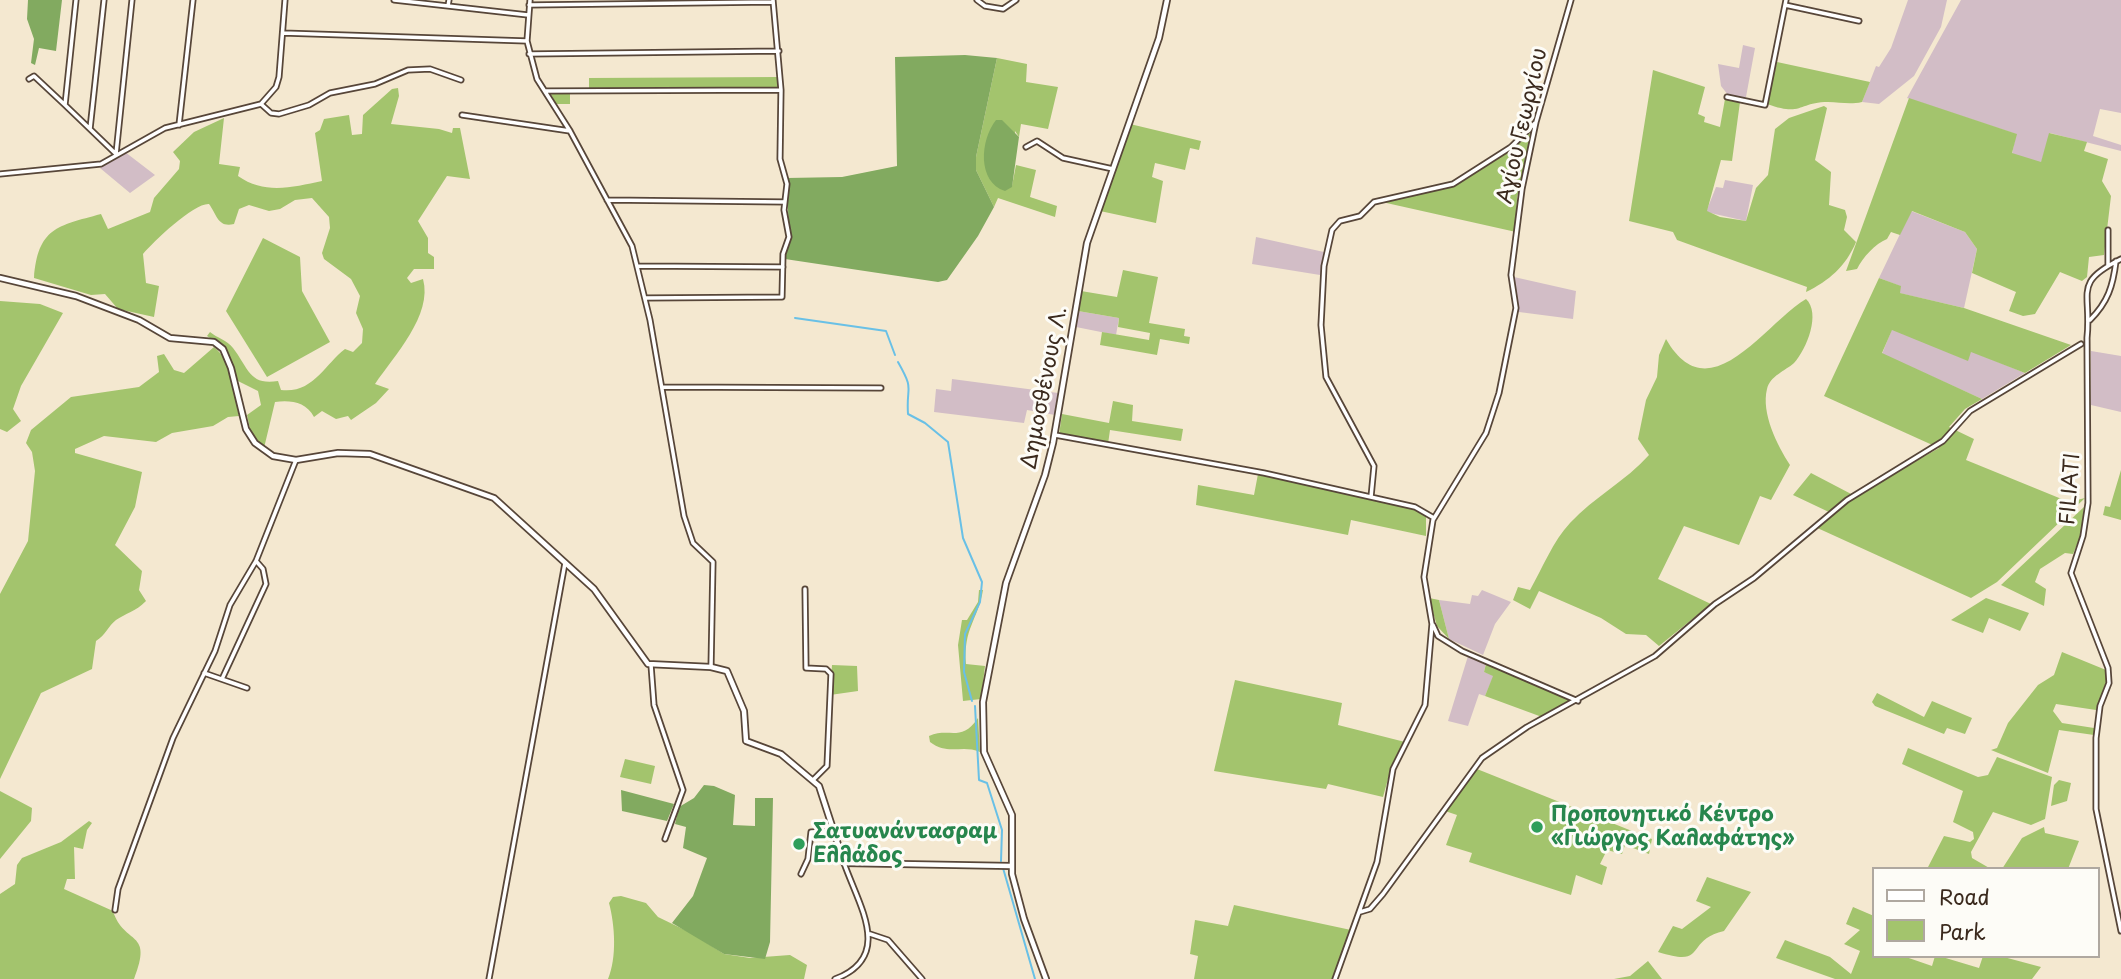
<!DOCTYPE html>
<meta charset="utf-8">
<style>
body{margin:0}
#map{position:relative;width:2121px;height:979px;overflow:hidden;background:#f4e8d0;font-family:"Playpen Sans",sans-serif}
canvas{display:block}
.legend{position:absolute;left:1872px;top:867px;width:228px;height:91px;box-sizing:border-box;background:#fdfcf7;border:2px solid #afa8a0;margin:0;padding:9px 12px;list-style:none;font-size:21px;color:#3b2a1e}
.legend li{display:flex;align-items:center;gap:14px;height:35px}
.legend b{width:35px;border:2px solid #afa8a0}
</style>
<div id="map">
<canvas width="2121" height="979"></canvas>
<ul class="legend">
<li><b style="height:9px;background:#fff"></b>Road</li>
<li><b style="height:19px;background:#a3c46d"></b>Park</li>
</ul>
</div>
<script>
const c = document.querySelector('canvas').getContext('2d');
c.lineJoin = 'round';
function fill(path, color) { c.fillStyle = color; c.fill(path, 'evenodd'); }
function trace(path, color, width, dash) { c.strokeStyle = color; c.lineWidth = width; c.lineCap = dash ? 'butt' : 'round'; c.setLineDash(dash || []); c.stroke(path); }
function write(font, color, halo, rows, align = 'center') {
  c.font = font + ' "Playpen Sans",sans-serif'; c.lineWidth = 6; c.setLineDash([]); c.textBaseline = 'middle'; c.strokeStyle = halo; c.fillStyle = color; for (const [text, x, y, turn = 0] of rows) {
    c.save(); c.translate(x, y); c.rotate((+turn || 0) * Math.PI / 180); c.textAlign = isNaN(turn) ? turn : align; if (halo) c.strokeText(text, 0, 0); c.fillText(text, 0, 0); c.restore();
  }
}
const industrial = new Path2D(`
 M1908,0H1947L1941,27L1914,76L1879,104L1862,102L1876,66L1879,67L1891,48Z
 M1961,0H2121V113L2100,109L2093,136L2121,145V151L2050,133L2041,163L2012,154L2016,134L1907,98Z
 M1743,45L1755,48L1746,97L1743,98L1728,95L1721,86L1718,64L1739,68Z
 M125,152L155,175L130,193L100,168Z
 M1725,180L1753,185L1746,221L1706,212L1716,187L1723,188Z
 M1911,211L1965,232L1977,249L1964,308L1899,293L1900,286L1879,278Z
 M1256,237L1324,252L1320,275L1252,264Z
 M1514,277L1576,291L1573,319L1519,312Z
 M1078,311L1119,318L1116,335L1076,327Z
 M1892,329L1967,360L1971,351L2025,373L1982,399L1882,354Z
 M2091,351L2121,356V412L2091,405Z
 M952,379L1058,393L1055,415L1027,410L1024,423L934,412L936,389L951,391Z
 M1482,590L1511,602L1495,624L1483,655L1449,639L1439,600L1470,604L1472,595L1478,596Z
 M1468,656L1486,664L1484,672L1494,675L1485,696L1479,694L1468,726L1448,721Z`);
const green = new Path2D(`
 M997,58L1027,64L1026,82L1058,87L1048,129L1021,124L1019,137L1015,131L1012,186L1016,165L1036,170L1030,197L1057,206L1055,217L998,198L994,207L976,170V157Z
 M1777,62L1870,82L1862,102C1849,105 1840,102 1828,102C1798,102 1803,117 1767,104Z
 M1653,70L1705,87L1698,114L1705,117L1704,122L1720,127L1725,99L1740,102L1732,161L1721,160L1707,211L1720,217L1746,221L1756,188L1768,175L1775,129L1789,118L1824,106L1827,108L1815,160L1831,172L1829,205L1845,210L1847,217L1844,230L1856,242C1846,266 1829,281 1806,292L1807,287L1677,240L1673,232L1629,221Z
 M778,77L779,89H589V78Z
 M398,88L399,96L391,124L439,129L452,133L453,128H460L470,179L447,176L418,221L428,238V253L434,257V269H414L407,278L411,283L423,279C433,315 394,356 375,384L389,389L376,403L351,420L348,416L336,419L322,411L314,417C306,402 291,400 275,402L264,448L251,433L247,415L261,405L258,391L238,381L224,347L207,336L210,332C217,338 227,340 233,348C248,367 249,386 278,381L281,390C313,394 325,364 345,349L353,352L362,343L363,329L356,313L360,296L351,279L324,259L322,253L330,228L329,217L312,198L295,200L280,209L269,211L249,205L239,209L234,224C218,228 217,215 209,204C194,203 154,241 143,254L146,283L159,286L154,317L118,309L105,294L91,295L34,278C38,228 57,226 101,214L108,229L150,212L154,198L179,169L180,161L173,152L194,132L224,118L219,164L240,167L238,176C265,195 293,187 322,181L315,133L320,130L324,119L349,115L352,135L362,134L363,115L392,89Z
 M550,92H570V104H556Z
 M1909,98L2017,134L2012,153L2041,162L2049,133L2087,142L2084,151L2108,159L2102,181L2111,196L2104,255L2089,257L2087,277L2082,281L2060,272L2035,314L2023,316L2009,311L2016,292L1972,273L1977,249L1965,232L1912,211L1900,235L1891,232L1887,239C1875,244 1863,257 1857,269L1846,271Z
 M1130,124L1201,141L1199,150L1190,148L1185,170L1155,163L1152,177L1163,181L1156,223L1100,211Z
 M1533,131L1517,198L1516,232L1382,202L1456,185Z
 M263,238L300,257L302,291L330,342L267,377L226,311Z
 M1123,270L1158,277L1149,323L1185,329L1184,336L1190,337L1189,344L1160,339L1157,355L1100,345L1102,332L1149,340L1150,333L1118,327L1119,318L1078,311L1081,291L1117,297Z
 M1879,278L1901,286L1900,293L1964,308L2071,345L2025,373L1971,352L1968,361L1892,330L1882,353L1982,399L1965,409L1949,427L1974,439L1966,460L2069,502L2085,498L1997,582L1971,598L1813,526L1831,513L1793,495L1811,473L1855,496L1939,448L1824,396Z
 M1806,299C1821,313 1807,349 1794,363C1785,371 1770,376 1767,389C1761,413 1777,445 1790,465L1771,500L1760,496L1739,545L1684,526L1658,579L1711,604L1659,646L1646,635L1626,634L1601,618L1539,591L1530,609L1513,600L1518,587L1530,590C1542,569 1553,541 1570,523C1594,497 1626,481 1649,455L1638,439L1646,400L1657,377L1659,355L1666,339C1709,414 1763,325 1806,299Z
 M0,301L40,304L63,313L21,386L13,409L21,421L7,432L0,429Z
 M214,347C233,362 234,394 239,416L228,417L213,426L172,433L156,442L104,436L75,449V453L142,472L135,507L115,545L142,571L139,590L146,601C135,612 126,613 116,620C108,626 106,635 96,641L92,669L41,693L0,779V594L28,541L35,471L32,452L26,443L31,430L71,397L139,387L159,372L157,356L164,354L174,370L184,373Z
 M1113,401L1133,405L1132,421L1183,429L1181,441L1110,430L1108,444L1059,435L1062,414L1109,423Z
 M2121,470V520L2103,515L2105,506L2110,507Z
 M1258,474L1415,509L1426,515V536L1351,520L1348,535L1196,505L1198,485L1254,495Z
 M2084,507L2081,535L2073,554L2065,553L2040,569L2035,582L2046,589L2044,606L2001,585Z
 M979,590H983C978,620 963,629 966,664L985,666L981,699L963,701L958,645L962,620H967L978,602Z
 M1429,598L1439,600L1449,639L1437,626Z
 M1986,598L2029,613L2020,631L1989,618L1983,633L1951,620Z
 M2062,652L2106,670V682L2096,710L2056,704L2053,711L2062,723L2094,728V735L2059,730L2048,773L1991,750L1997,748L2008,723L2038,685L2054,675Z
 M1486,664L1575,701L1542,717L1485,696L1493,676L1484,672Z
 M832,665L857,666L858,691L830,695Z
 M1235,680L1342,703L1338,725L1405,742L1391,768L1383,797L1328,784L1326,789L1214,771Z
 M1877,693L1924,717L1932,701L1972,718L1965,734L1947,728L1944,734L1875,706L1872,702Z
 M978,718L980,752C962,744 948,756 930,742L929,736C950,727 961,743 978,718Z
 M1908,748L1978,777L1988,775L1997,757L2052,777L2045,819L2031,825L1993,812L1971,852L1972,858L1991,869H1927L1944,836L1970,842L1974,839L1973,832L1953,822L1963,791L1902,764Z
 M625,759L655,766L651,784L620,777Z
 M1477,769L1652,839L1649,854L1625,845L1622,854L1607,850L1600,864L1607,867L1602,885L1576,875L1571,895L1469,862L1472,853L1446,845L1457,815L1445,811Z
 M2059,780L2071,783L2067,801L2051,806L2054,785Z
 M0,791L32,808L31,821L0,859Z
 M89,821L92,823L87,830L83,849L74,847L75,879H67L64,889L113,911C124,946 154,929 134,979H0V894L15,884L17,865L22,858L61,842Z
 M2044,827L2045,833L2079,841L2068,869H2002L2022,838Z
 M1707,877L1751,892L1724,931C1683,941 1709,968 1658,952L1673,926L1682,929L1711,907L1696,901Z
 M621,896L646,903L658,917L691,933L724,954L750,958L790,955L807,965L804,979H608C617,958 615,925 609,903L613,897Z
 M1234,905L1351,930L1332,979H1194L1198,956L1190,954L1195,920L1228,926Z
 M1853,907L1874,916V956H1903L1932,966L1935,956H1939L1979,968L1983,956H2000L2041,967L2032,979H1835L1776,958L1785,940L1830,957L1851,974L1860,951L1844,944L1860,930L1846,924Z
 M1648,961L1662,979H1614L1630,976Z`);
const forest = new Path2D(`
 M28,0H62L56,51L39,48L35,65L31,63L34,39L27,19Z
 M965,55L997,58L976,157V170L994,207L978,236L947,280L938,282L785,259L789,240L787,178L842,177L897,166L895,57Z
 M996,120H1002L1019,137L1012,187L1005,191C977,182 980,140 996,120Z
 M704,785L714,786L735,795L733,825L755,826V798H773L770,942L765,959L724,954L672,923L693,896L707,858L683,848L686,827L675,824L679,807L694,798Z
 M621,790L674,804L667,821L622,811Z`);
const stream = new Path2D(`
 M795,318L886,331L895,355
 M898,362C915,392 906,384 908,414L925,423L948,442L963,538L982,582L980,602L965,634L964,672L972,701
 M975,706L979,780L987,783L1002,830L1001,861
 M1003,868L1035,979`);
const street = new Path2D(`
 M76,0L65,105L90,129
 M104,0L90,129L116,154
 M394,0L448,6
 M449,0L448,6L528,15
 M530,0L527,41L537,79L570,131L632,246L650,320L684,516L693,543L713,562L711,667
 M977,0L985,6L1003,9L1016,0
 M529,5L772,2
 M1785,5L1859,21
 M283,33L527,41
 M529,54L779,51
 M29,79L34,76L65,105
 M545,91L781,90
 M1727,97L1765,105L1786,0
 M261,104L271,113L279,114L309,105L330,93L375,84L408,70L430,69L461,80
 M462,115L570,131
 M179,125L193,0
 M1026,147L1037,141L1063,158L1113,169
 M116,154L132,0
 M0,174L101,164L165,128L261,104L276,87L279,77L285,0
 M607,200L785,202
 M2121,259C2072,283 2092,292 2087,338L2088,503L2083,536L2071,573L2108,668L2109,683L2100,706L2096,738V809L2121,931
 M2108,265V230
 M638,266L783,267
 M645,298L782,297L783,254L789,237L784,210L787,184L780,159L781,90L773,0
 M2090,320C2108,302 2113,286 2116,261
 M663,387L881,388
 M1055,435L1264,473L1415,507L1434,518
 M1371,497L1374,466L1326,377L1321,325L1324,266L1332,230L1340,221L1360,216L1374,202L1453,184L1511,147L1535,123
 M805,589L806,668L826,669L831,674L827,766L813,780
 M1433,625L1438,636L1462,651L1578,701
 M651,665L654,705L683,790L665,839
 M204,673L247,688
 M222,679L266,584L263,569L256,561
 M801,874L808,859L811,832L834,831
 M115,910L118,889L173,738L215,651L230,605L256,561L296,460
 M1360,912L1370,909L1383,894L1482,758L1527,727L1655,656L1715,604L1754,578L1847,500L1943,441L1970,411L2081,344
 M870,934L888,940L922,979
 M489,979L565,563
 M835,979C894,957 859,906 844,863
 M1335,979L1377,862L1393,769L1425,705L1432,624L1424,577L1433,520L1486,433L1499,393L1516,308L1511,275L1522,189L1536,122L1571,0`);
const secondary = new Path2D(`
 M0,278L76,296L139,320L170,338L214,342L223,349L231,368L246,429L255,443L273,456L296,460L338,453L370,454L494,498L594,589L648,664L711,667L727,671L744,711L746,741L781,754L819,786L844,863L1011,866
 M1046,979L1024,919L1012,874V815L984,752L983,702L1006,583L1045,475L1053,443L1087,243L1159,38L1167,0`);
const markers = [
 [1537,827,7,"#2e9e5b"],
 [799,844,7,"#2e9e5b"]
];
const streetNames = [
 ["Αγίου Γεωργίου",1523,126,-77],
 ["Δημοσθένους Λ.",1045,388,-79],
 ["FILIATI",2071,489,-86]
];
const leisureNames = [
 ["Προπονητικό Κέντρο",1551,815],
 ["«Γιώργος Καλαφάτης»",1551,839],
 ["Σατυανάντασραμ",813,832],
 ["Ελλάδος",813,856]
];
fill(industrial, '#d2bdc6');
fill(green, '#a3c46d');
fill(forest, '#82aa60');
trace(stream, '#69c0e6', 2);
trace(street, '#574639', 7);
trace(secondary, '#574639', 8);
trace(street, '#fff', 3.5);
trace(secondary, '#fff', 4.5);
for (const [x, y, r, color] of markers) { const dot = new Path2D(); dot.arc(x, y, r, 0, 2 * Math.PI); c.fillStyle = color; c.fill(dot); trace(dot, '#fdfcf7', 2.5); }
write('21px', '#3b2a1e', '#fdfcf7', streetNames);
write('bold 21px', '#27864d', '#fdfcf7', leisureNames, 'left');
</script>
